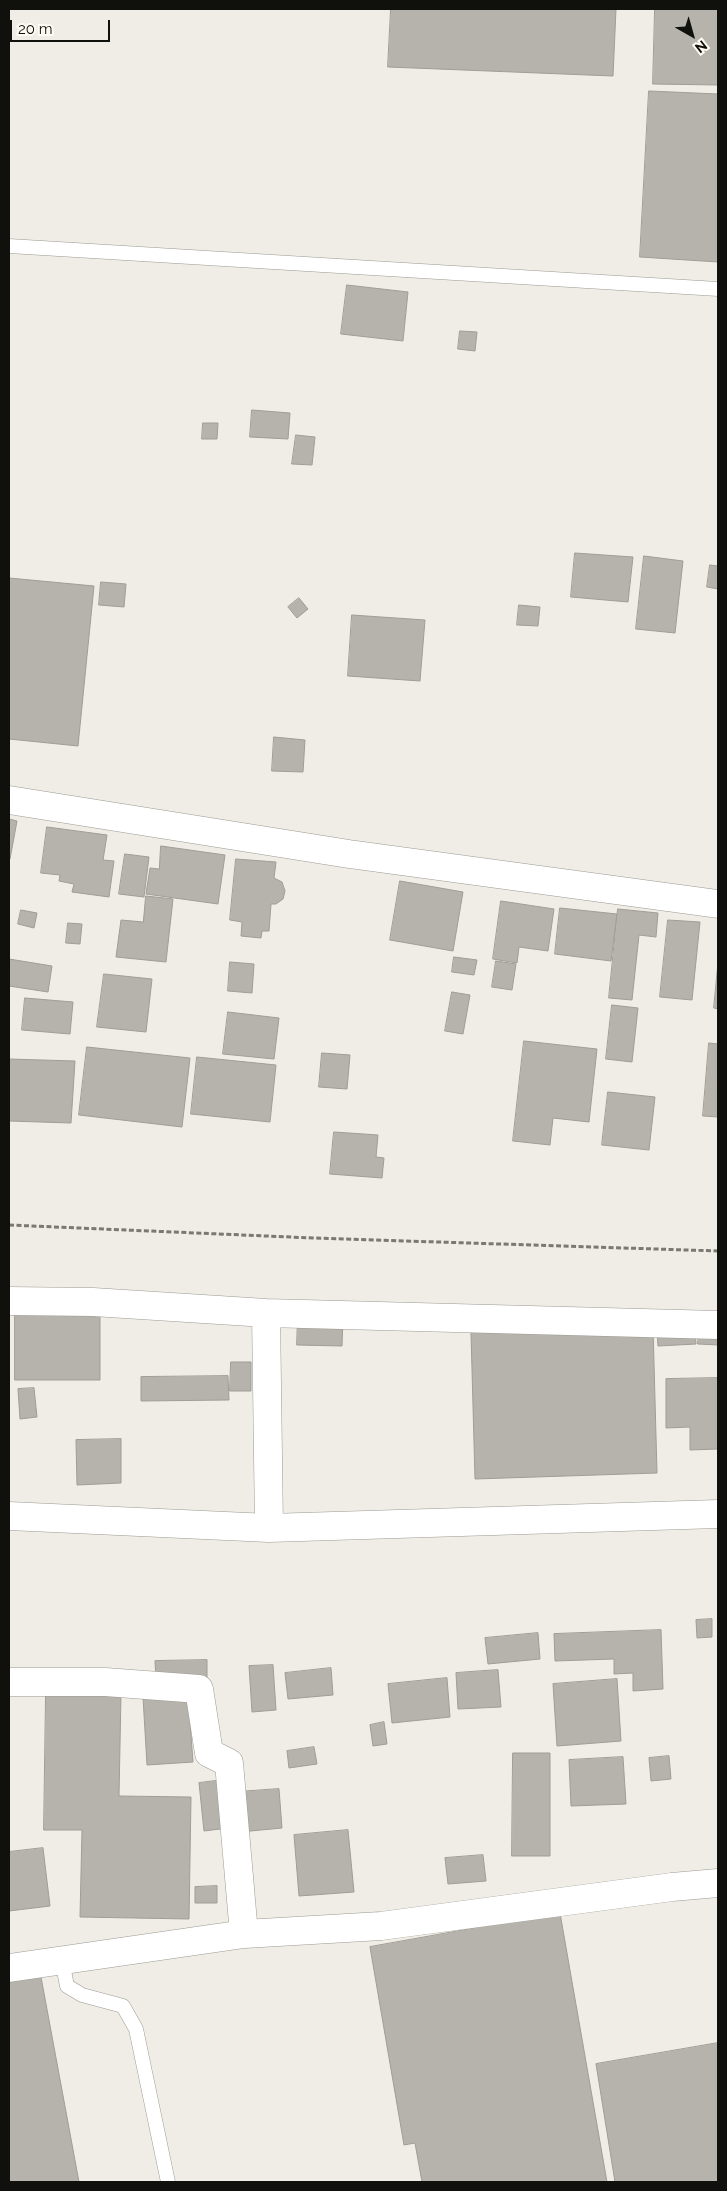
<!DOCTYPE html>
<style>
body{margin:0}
#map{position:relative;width:727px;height:2191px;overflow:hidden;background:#efede5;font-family:Raleway,sans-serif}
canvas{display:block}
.frame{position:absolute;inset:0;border:10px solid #10100d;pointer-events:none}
.north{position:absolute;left:667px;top:10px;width:50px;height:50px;-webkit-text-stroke:4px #fdfbf2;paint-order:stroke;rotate:142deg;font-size:14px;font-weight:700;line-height:20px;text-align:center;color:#10100d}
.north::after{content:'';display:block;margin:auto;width:18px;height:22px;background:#10100d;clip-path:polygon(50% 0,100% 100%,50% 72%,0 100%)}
.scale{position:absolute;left:10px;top:20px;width:100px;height:22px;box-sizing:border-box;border:2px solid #10100d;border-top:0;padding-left:6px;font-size:15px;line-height:18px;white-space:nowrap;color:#10100d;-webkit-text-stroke:4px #fdfbf2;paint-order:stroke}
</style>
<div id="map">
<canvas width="727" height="2191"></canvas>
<div class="frame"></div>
<div class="north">N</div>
<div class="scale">20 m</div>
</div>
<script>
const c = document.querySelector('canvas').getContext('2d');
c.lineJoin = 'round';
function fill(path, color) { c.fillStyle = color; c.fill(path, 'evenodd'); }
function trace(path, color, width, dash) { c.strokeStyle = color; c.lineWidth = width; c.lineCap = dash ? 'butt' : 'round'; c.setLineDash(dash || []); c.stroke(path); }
const building = new Path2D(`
 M391,9H616L613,76L388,67Z
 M655,9H718V85L653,84Z
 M649,91L718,94V262L640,257Z
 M347,285L408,292L403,341L341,334Z
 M460,331L477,332L475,351L458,349Z
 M252,410L290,413L288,439L250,437Z
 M203,423H218L217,439H202Z
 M296,435L315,437L312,465L292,464Z
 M575,553L633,557L628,602L571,597Z
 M644,556L683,561L675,633L636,629Z
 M710,565L718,566V589L707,587Z
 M9,578L94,586L78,746L9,739Z
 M101,582L126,584L124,607L99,605Z
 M299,598L308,609L297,618L288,607Z
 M519,605L540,607L538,626L517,625Z
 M352,615L425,620L420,681L348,676Z
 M274,737L305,740L303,772L272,771Z
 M9,819L17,821L10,859L9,858Z
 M47,827L107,835L103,860L114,861L109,897L72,892L74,884L59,881L60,875L41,873Z
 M161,846L225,855L218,904L146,894L150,868L159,869Z
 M125,854L149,857L144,897L119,894Z
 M236,859L276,862L274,878L282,882L285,891L283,899L276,904H271L269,931H262L261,938L241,936L242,922L230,920Z
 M400,881L463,892L453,951L390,940Z
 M146,896L173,899L166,962L116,957L121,920L143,922Z
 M501,901L554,909L548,951L519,947L517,963L493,959Z
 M560,908L617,914L611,961L555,954Z
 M618,909L658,913L656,937L639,935L632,1000L609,998Z
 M21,910L37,913L34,928L18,924Z
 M668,920L700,922L692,1000L660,997Z
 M68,923L82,924L80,944L66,943Z
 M454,957L477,960L474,975L452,972Z
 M9,959L52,966L48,992L9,986Z
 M496,961L516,964L512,990L492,987Z
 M230,962L254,964L252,993L228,991Z
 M718,963V1009L714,1008Z
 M104,974L152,979L146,1032L97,1027Z
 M452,992L470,995L463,1034L445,1031Z
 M25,998L73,1002L70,1034L22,1030Z
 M612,1005L638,1008L632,1062L606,1059Z
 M228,1012L279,1018L274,1059L223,1054Z
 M524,1041L597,1049L589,1122L553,1118L550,1145L513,1141Z
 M709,1043L718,1044V1117L703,1116Z
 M87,1047L190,1058L182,1127L79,1115Z
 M322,1053L350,1055L347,1089L319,1087Z
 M197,1057L276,1065L270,1122L191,1114Z
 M9,1059L75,1061L71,1123L9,1121Z
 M608,1092L655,1097L649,1150L602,1145Z
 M334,1132L378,1135L376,1157L384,1158L382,1178L330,1174Z
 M15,1308H100V1380H15Z
 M298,1317L343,1318L342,1346L297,1345Z
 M695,1326L696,1344L658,1346L657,1328Z
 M653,1327L657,1473L475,1479L471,1333Z
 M699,1328H718V1345L698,1344Z
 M231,1362H251V1391H230Z
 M228,1376L229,1400L141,1401V1377Z
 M718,1378V1449L690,1450V1427L666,1428V1379Z
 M34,1388L37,1417L20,1419L18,1389Z
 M121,1439V1483L77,1485L76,1440Z
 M712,1619V1637L697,1638L696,1620Z
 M661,1630L663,1689L633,1691V1673L614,1674V1659L555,1661L554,1634Z
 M538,1633L540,1659L488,1664L485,1638Z
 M207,1660V1679L156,1680L155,1661Z
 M273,1665L276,1710L252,1712L249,1666Z
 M331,1668L333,1695L288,1699L285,1673Z
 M498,1670L501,1707L458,1709L456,1673Z
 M447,1678L450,1717L392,1723L388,1684Z
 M617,1679L621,1741L557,1746L553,1684Z
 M46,1692L121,1693L119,1796L191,1797L189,1919L80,1917L82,1830H44Z
 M188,1694L193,1762L147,1765L143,1697Z
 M384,1722L387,1744L373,1746L370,1725Z
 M314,1747L317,1764L289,1768L287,1751Z
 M513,1753H550V1856H512Z
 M669,1756L671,1779L651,1781L649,1758Z
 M623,1757L626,1804L571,1806L569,1760Z
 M223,1780L228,1828L204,1831L199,1783Z
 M279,1789L282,1828L240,1832L237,1792Z
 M348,1830L354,1892L299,1896L294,1835Z
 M43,1848L50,1906L9,1911V1852Z
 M483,1855L486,1881L448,1884L445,1858Z
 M217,1886V1903H195V1887Z
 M560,1913L607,2182H422L415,2143L404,2145L370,1947Z
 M41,1977L79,2182H9V1983Z
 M718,2043V2182H615L596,2064Z`);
const path = new Path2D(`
 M9,1225L313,1238L718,1251`);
const service = new Path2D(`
 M9,246L718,289
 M62,1960L67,1986L82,1995L123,2006L136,2029L168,2182`);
const minor = new Path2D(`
 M9,800L349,854L718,904
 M9,1301L93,1302L266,1313L718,1325
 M266,1313L269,1528
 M9,1516L269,1528L718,1514
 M9,1682H105L199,1689L209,1753L229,1763L244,1934
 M9,1968L244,1934L381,1926L672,1887L718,1883`);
fill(building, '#b5b3ab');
trace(building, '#9f9d95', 1);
trace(service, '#9c9a92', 15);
trace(minor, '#9c9a92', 29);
trace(path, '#797873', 3, [5, 2.5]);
trace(service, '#fff', 14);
trace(minor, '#fff', 28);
</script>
